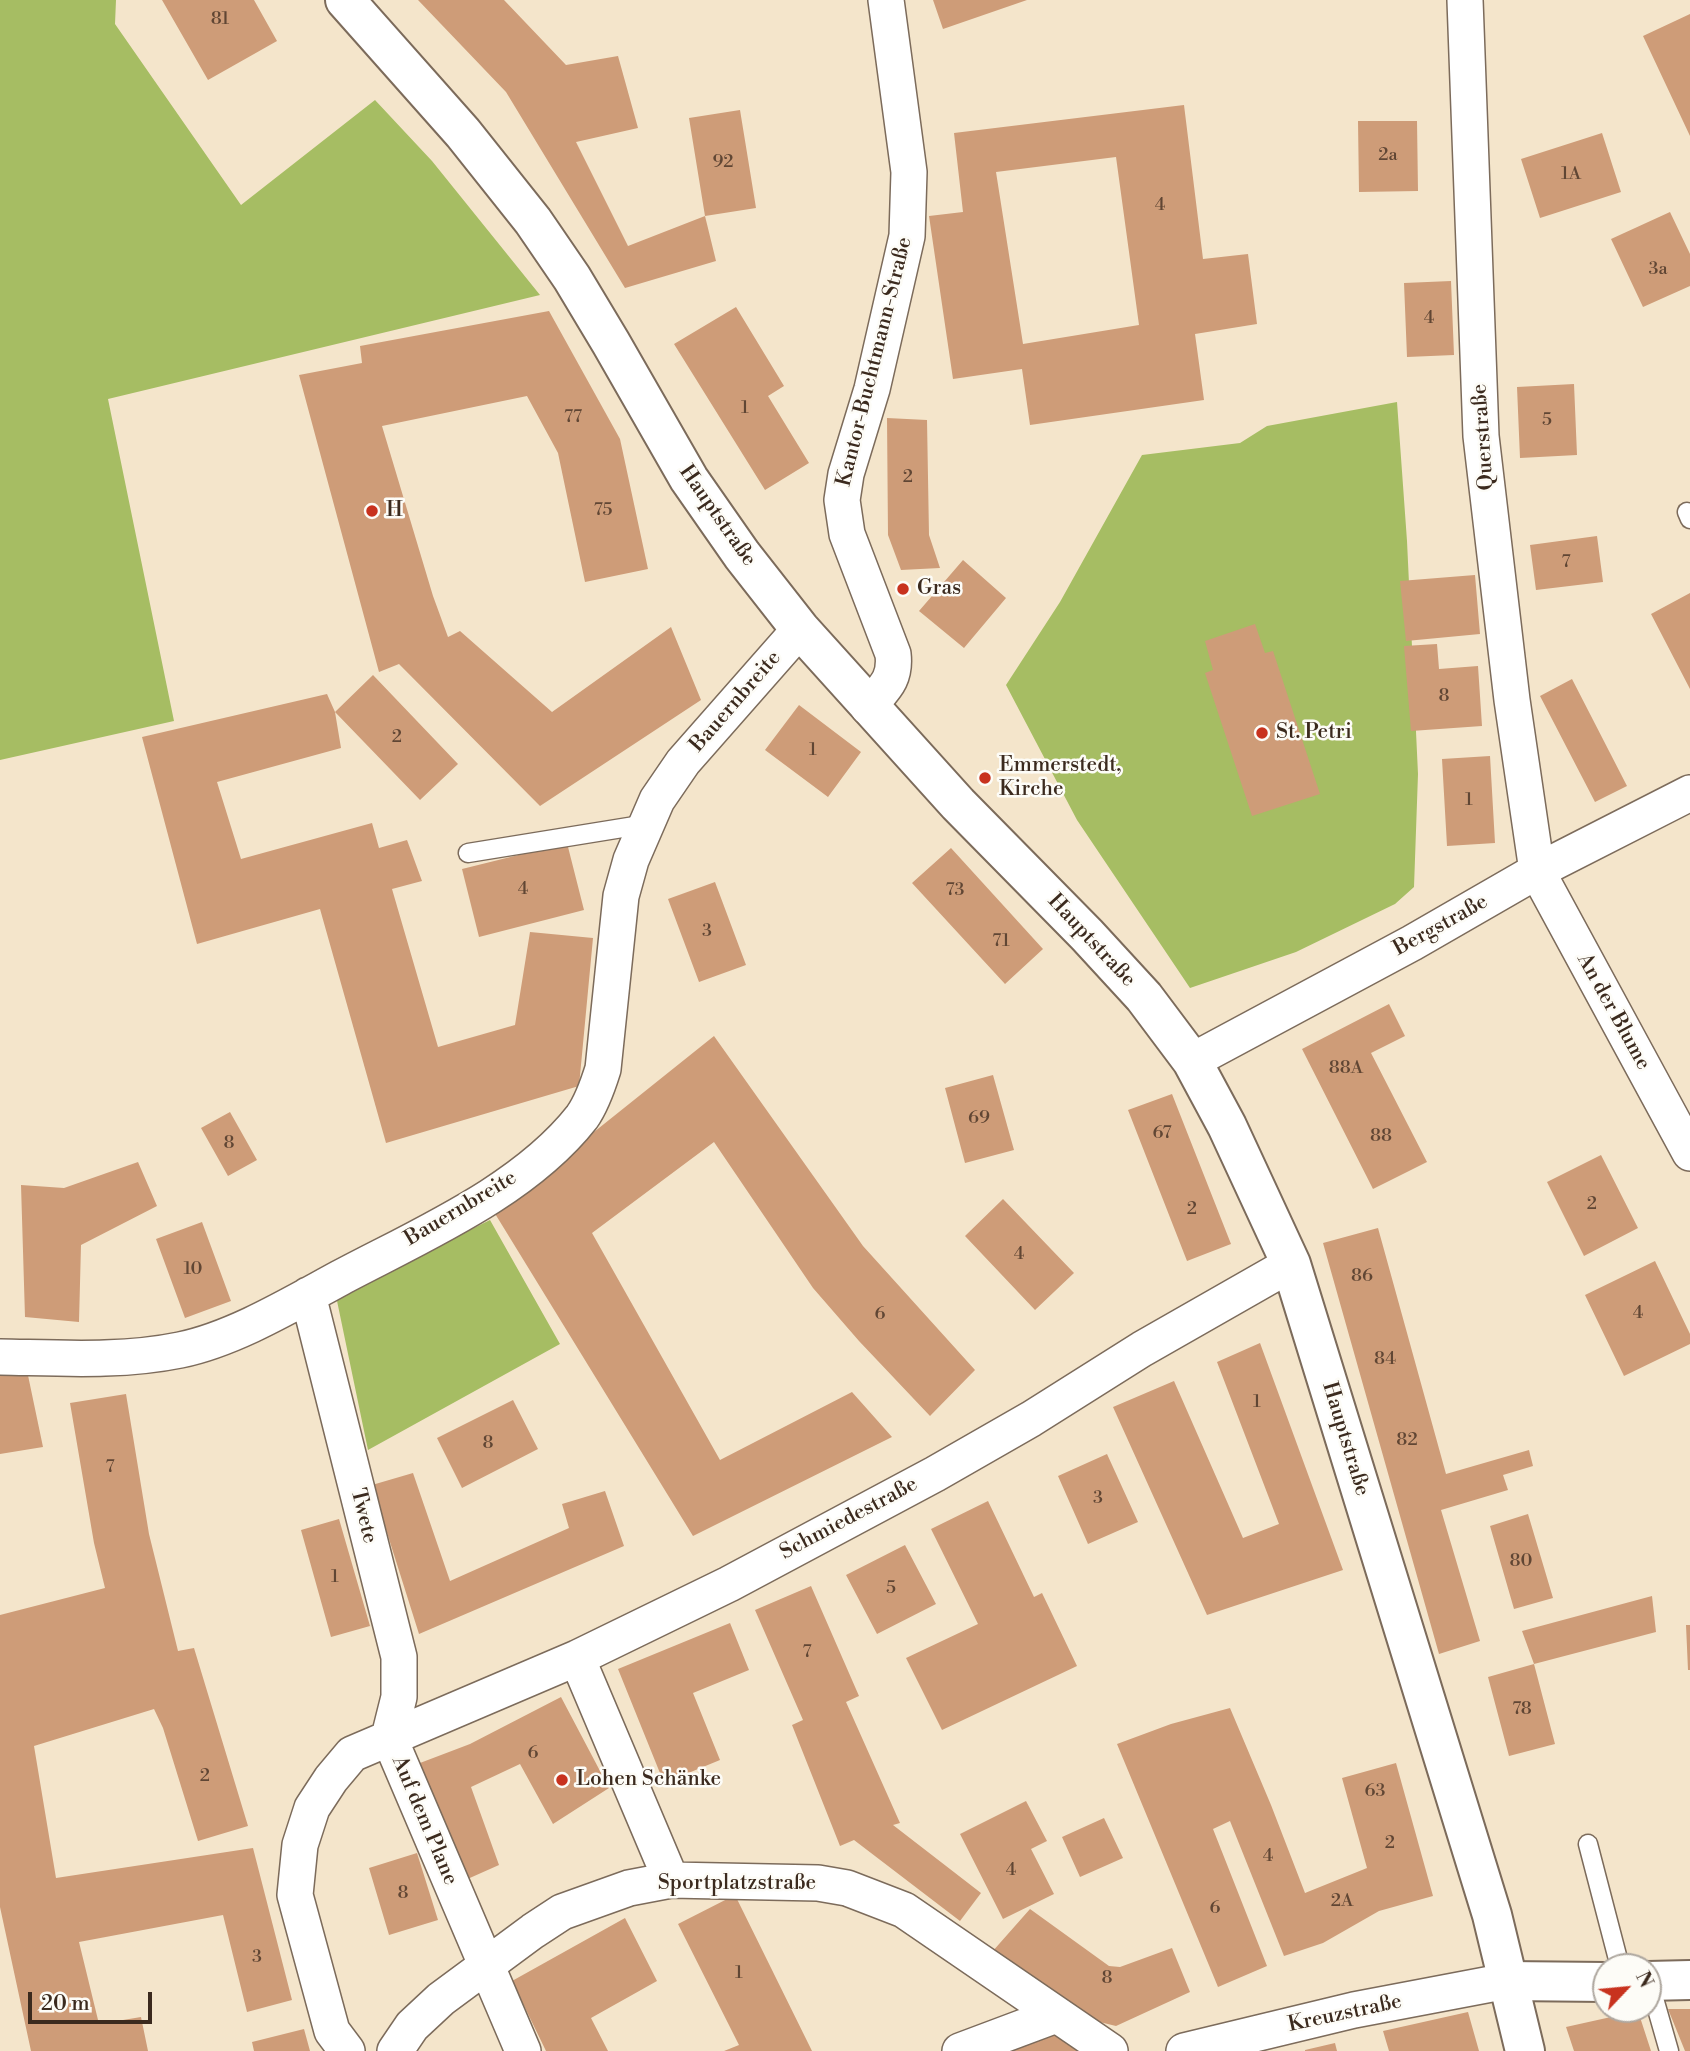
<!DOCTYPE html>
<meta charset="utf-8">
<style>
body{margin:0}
#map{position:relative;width:1690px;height:2051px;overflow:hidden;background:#f4e5cb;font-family:"Libre Bodoni",serif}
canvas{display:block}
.north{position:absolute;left:1592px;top:1953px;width:70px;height:70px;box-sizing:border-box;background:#fdfcf7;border:2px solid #afa8a0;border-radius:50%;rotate:64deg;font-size:19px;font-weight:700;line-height:28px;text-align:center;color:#3b2a1e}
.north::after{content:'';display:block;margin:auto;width:24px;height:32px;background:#c8321e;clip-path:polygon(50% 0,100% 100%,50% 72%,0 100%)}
.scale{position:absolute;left:28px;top:1992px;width:124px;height:32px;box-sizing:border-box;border:4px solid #3b2a1e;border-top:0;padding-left:9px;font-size:21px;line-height:24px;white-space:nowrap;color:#3b2a1e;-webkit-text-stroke:5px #fdfcf7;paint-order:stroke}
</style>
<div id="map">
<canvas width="1690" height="2051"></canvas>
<div class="north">N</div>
<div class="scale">20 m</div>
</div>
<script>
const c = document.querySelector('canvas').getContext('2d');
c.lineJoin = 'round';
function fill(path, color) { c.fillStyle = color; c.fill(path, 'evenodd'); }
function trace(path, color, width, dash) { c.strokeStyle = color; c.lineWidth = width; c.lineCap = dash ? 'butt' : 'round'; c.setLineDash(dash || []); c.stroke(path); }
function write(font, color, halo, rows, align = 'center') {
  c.font = font + ' "Libre Bodoni",serif'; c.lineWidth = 5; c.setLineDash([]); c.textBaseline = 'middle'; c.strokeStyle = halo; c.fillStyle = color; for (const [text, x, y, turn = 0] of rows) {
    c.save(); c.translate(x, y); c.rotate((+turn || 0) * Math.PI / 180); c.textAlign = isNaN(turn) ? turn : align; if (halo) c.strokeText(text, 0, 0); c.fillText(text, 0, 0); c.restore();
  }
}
const green = new Path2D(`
 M0,0H116L115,24L241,205L375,100L432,161L540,295L108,399L174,721L0,760Z
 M1397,402L1407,541L1418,774L1414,887L1395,904L1296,952L1190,988L1077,820L1006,685L1060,602L1142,455L1240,443L1267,426Z
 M490,1220L560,1344L368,1450L336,1296Z`);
const building = new Path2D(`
 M162,0H254L277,41L208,80Z
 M418,0H504L566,65L618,56L638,128L576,142L628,246L705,216L716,261L625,288L506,92Z
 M933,0H1027L943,29Z
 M1690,14V136L1643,36Z
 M1184,105L1203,259L1248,254L1257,324L1195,334L1204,400L1030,425L1022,369L953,379L929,216L963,212L954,133ZM1116,157L1139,325L1023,344L996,172Z
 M740,110L756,208L705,216L689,118Z
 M1358,121H1417L1418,191L1359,192Z
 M1602,133L1621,192L1540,218L1521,159Z
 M1670,212L1690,254V286L1643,307L1611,239Z
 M1451,281L1454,355L1407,357L1404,283Z
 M736,307L784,386L768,396L809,463L765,490L674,344Z
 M549,311L620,439L648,569L585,582L558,453L527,396L382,426L433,596L448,637L460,631L552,712L671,627L701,700L540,806L399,664L379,672L299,375L362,363L360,346Z
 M1574,384L1577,455L1520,458L1517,387Z
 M887,418L927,420L929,535L940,568L901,570L888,535Z
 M1597,536L1603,582L1536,590L1530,545Z
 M963,560L1006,598L964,648L919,611Z
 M1475,575L1480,634L1406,641L1400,581Z
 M1690,593V689L1651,614Z
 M1255,624L1265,653L1273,651L1320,794L1252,816L1205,673L1213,670L1205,641Z
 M1437,644L1439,669L1478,666L1482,726L1411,731L1404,646Z
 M373,675L458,764L420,800L335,712Z
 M1572,679L1627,786L1595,802L1540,696Z
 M327,694L335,712L341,748L217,782L241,859L372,823L379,848L407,840L422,881L392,889L438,1047L515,1025L530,932L593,938L579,1086L386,1143L320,909L197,944L142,737Z
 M799,705L861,752L828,797L765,750Z
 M1490,756L1495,843L1447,846L1442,759Z
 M567,843L584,910L479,937L462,869Z
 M951,848L1043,949L1005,984L912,883Z
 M715,882L746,965L699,982L668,899Z
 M1389,1004L1405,1036L1371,1053L1427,1162L1373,1189L1302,1049Z
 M714,1036L863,1246L975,1370L930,1416L859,1341L813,1288L714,1142L592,1233L720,1460L852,1392L892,1437L693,1536L494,1212Z
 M993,1075L1014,1150L965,1163L945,1088Z
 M1172,1094L1231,1244L1187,1261L1128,1110Z
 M230,1112L257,1160L228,1176L201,1128Z
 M1601,1155L1638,1228L1584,1256L1547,1182Z
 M138,1162L157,1206L81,1245L79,1322L25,1317L21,1185L64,1188Z
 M1003,1199L1074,1273L1035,1310L965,1236Z
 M202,1222L231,1301L185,1318L156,1239Z
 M1378,1228L1446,1474L1529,1450L1533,1466L1503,1475L1508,1490L1441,1510L1480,1641L1439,1654L1323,1243Z
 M1655,1261L1690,1334V1344L1624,1376L1585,1295Z
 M1260,1343L1343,1570L1207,1615L1113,1407L1174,1381L1243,1538L1279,1524L1217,1362Z
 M25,1361L43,1447L0,1454V1365Z
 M126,1394L149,1534L178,1651L194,1648L248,1826L198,1841L163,1728L154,1709L34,1746L56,1878L253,1848L292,2000L247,2012L223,1915L79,1942L99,2024L141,2017L148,2051H31L0,1907V1615L105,1588L94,1543L70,1403Z
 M513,1400L538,1449L462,1488L437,1438Z
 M1107,1454L1138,1522L1088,1544L1058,1476Z
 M413,1473L450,1581L569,1528L562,1504L605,1491L624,1546L419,1634L372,1485Z
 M988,1501L1034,1597L1042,1593L1077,1666L942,1730L906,1658L978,1624L931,1529Z
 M1528,1514L1553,1598L1514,1609L1490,1526Z
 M339,1519L370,1626L331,1637L301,1530Z
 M905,1545L936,1604L877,1634L846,1575Z
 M811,1586L859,1696L846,1702L900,1823L893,1825L981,1893L960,1921L854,1840L840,1846L792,1725L803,1720L755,1610Z
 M1652,1596L1656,1632L1534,1664L1522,1631Z
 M730,1623L749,1670L693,1693L720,1760L664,1783L618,1669Z
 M1686,1625H1690V1670H1688Z
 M1534,1664L1555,1744L1509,1756L1488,1677Z
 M561,1697L609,1788L553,1824L520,1764L471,1787L499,1865L463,1881L420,1763L470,1744Z
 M1230,1708L1271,1805L1305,1893L1367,1868L1342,1778L1396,1763L1433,1896L1379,1911L1323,1943L1284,1956L1230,1821L1213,1829L1267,1966L1218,1987L1117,1744L1171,1724Z
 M1026,1801L1047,1841L1031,1849L1054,1894L1003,1919L960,1834Z
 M1104,1818L1123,1858L1080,1877L1062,1837Z
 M417,1853L438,1920L389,1935L369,1868Z
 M735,1895L812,2051H724L739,2045L678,1924Z
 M1030,1909L1109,1966L1120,1967L1172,1948L1190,1992L1116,2026L1083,2018L992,1952Z
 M625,1918L657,1981L591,2018L608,2051H546L512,1981Z
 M1668,2009H1690V2051H1685Z
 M1638,2011L1651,2051H1574L1566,2027Z
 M1468,2012L1479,2051H1389L1383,2031Z
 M304,2029L310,2051H254L252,2042Z
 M1050,2032L1078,2051H1005Z
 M1335,2043L1337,2051H1305V2050Z`);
const service = new Path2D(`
 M1687,512L1690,519
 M468,853L647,824
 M1588,1844L1620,1967
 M1649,1981L1669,2051`);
const minor = new Path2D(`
 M1465,0L1481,436L1512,700L1537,871L1690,1153
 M868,707C884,688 896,680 893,654L847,534L842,500L846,474L872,389L907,236L909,172L886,0
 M1192,1061L1412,943L1537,871L1690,793
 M308,1295L399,1657V1697L389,1737
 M0,1357C60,1358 122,1362 180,1350C234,1339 292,1304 340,1278C421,1235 524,1191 582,1117C592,1103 598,1085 603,1069L621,896L631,860L657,800L683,762L800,629
 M577,1658L671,1880
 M389,1737L523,2051
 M347,2051L332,2031L295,1895L300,1845L312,1808L331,1779L352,1754L577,1658L729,1584L935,1474L1031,1419L1142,1349L1291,1264
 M395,2051L412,2026L441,1999L533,1931L562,1912L629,1888L671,1880L818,1883L847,1888L904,1910L1110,2051
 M960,2051L1056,2015
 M1184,2051L1354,2010L1507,1981`);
const tertiary = new Path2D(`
 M1507,1981L1606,1982
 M1648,1981L1690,1980`);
const secondary = new Path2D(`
 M345,0L463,133L533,221L572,278L611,343L689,479L742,555L800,629L958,804L1087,935L1144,997L1192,1061L1227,1126L1291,1264L1492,1915L1525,2051`);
const markers = [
 [372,511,7,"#c8321e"],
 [903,589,7,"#c8321e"],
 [1262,733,7,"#c8321e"],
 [985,778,7,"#c8321e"],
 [562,1780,7,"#c8321e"]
];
const numberNames = [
 ["81",220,20],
 ["2a",1388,156],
 ["92",723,163],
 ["1A",1571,175],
 ["4",1160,206],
 ["3a",1658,270],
 ["4",1429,319],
 ["1",745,409],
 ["77",573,418],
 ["5",1547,421],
 ["2",908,478],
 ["75",603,511],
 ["7",1566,563],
 ["8",1444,697],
 ["2",397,738],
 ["1",813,751],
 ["1",1469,801],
 ["4",523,890],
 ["73",955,891],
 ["3",707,932],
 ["71",1001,942],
 ["88A",1346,1069],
 ["69",979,1119],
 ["67",1162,1134],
 ["88",1381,1137],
 ["8",229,1144],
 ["2",1592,1205],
 ["2",1192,1210],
 ["4",1019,1255],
 ["10",193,1270],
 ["86",1362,1277],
 ["4",1638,1314],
 ["6",880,1315],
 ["84",1385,1360],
 ["1",1257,1403],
 ["82",1407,1441],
 ["8",488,1444],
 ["7",110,1468],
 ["3",1098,1499],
 ["80",1521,1562],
 ["1",335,1578],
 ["5",891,1589],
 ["7",807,1653],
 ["78",1522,1710],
 ["6",533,1754],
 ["2",205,1777],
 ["63",1375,1792],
 ["2",1390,1844],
 ["4",1268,1857],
 ["4",1011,1871],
 ["8",403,1894],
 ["2A",1342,1902],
 ["6",1215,1909],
 ["3",257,1958],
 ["1",739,1974],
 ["8",1107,1979]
];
const streetNames = [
 ["Kantor-Buchtmann-Straße",875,362,-76],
 ["Querstraße",1484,437,-94],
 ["Hauptstraße",717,516,55],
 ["Bauernbreite",736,702,-49],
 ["Bergstraße",1441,926,-29],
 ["Hauptstraße",1091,941,47],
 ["An der Blume",1613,1012,61],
 ["Bauernbreite",461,1209,-31],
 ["Hauptstraße",1345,1439,73],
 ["Twete",363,1516,76],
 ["Schmiedestraße",849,1519,-28],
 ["Auf dem Plane",424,1821,67],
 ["Sportplatzstraße",737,1884],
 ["Kreuzstraße",1345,2014,-12]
];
const poiNames = [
 ["H",386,511],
 ["Gras",917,589],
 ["St. Petri",1276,733],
 ["Emmerstedt,",999,766],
 ["Kirche",999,790],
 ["Lohen Schänke",576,1780]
];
fill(green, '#a6bd63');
fill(building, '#ce9c78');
trace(service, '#7c6b5b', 21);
trace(minor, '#7c6b5b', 38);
trace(tertiary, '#7c6b5b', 42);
trace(secondary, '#7c6b5b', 42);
trace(service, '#fff', 18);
trace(minor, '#fff', 35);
trace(tertiary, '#fff', 38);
trace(secondary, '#fff', 38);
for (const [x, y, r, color] of markers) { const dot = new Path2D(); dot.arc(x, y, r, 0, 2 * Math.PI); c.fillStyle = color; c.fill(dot); trace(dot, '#fdfcf7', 2.5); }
write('18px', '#604634', null, numberNames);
write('21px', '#3b2a1e', '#fdfcf7', streetNames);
write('21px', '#3b2a1e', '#fdfcf7', poiNames, 'left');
</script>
